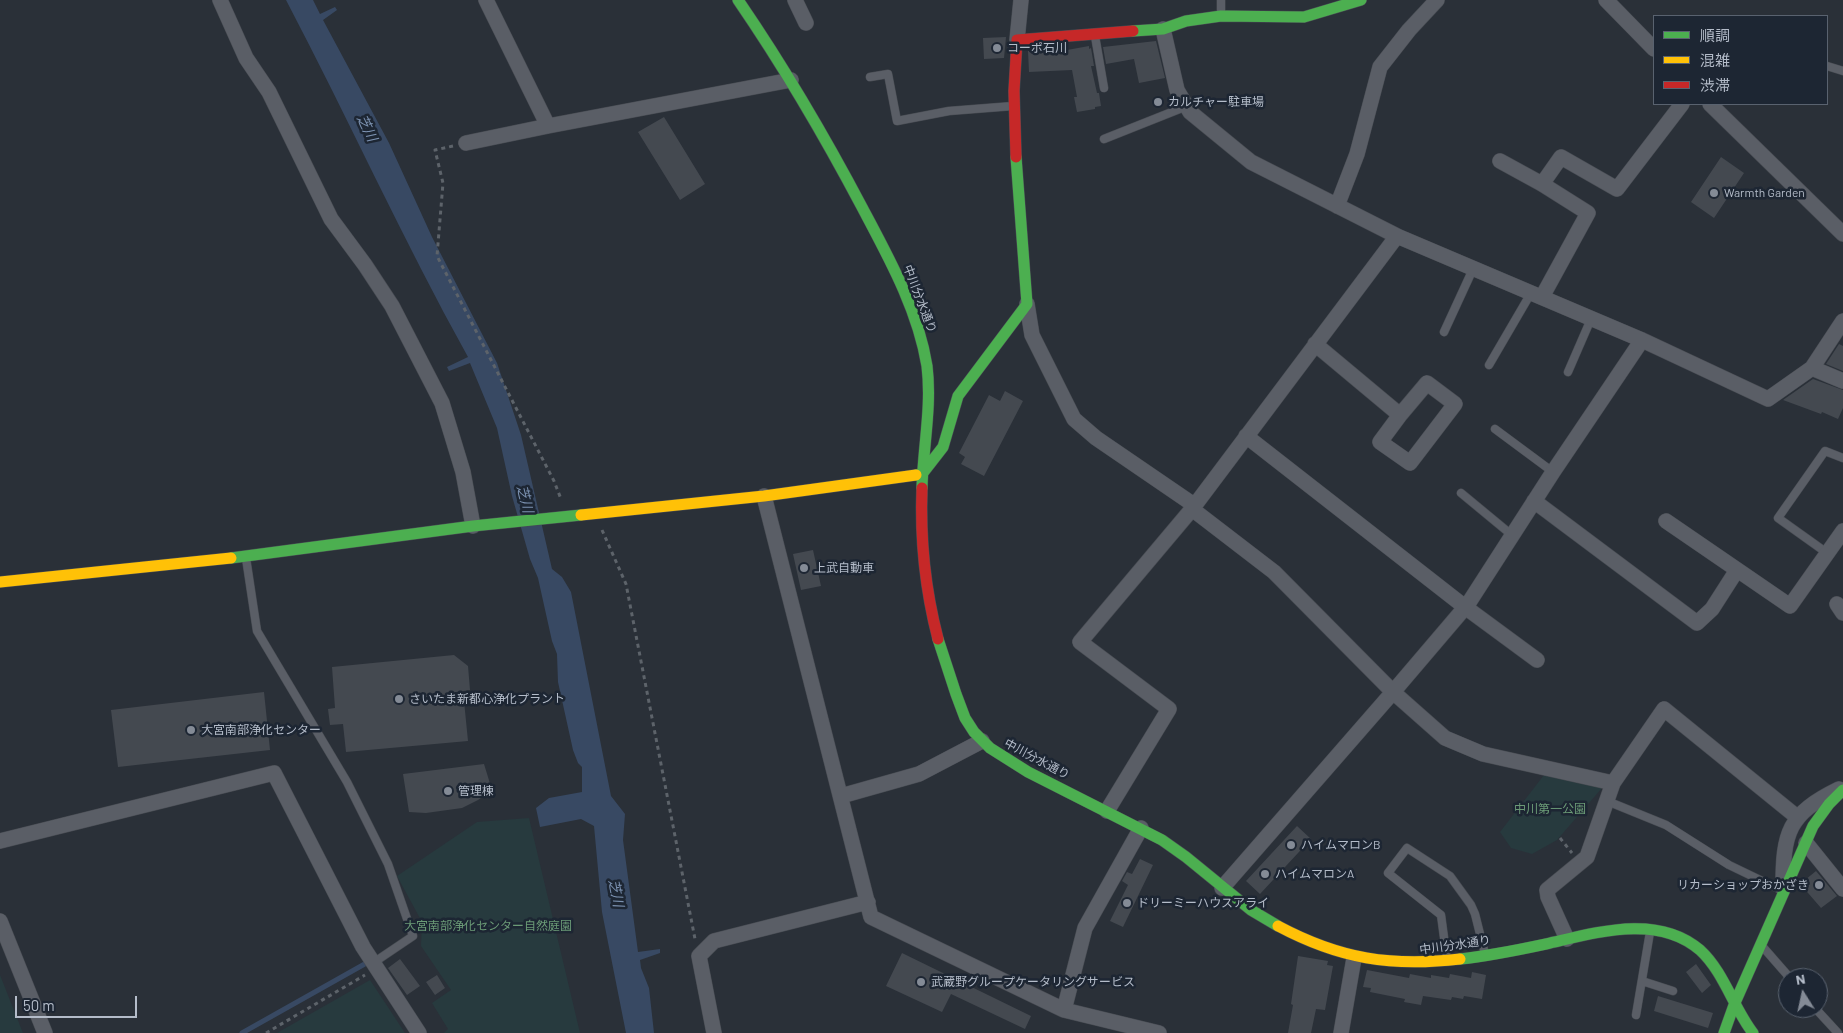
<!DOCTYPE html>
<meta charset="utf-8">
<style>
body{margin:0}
#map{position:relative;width:1843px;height:1033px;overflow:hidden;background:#2a3038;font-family:Barlow,"Noto Sans JP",sans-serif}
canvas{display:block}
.legend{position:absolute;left:1653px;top:15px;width:175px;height:90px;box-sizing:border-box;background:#1d2633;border:1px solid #59626f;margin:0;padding:6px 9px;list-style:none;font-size:15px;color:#b4bcc9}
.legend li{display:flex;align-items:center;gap:10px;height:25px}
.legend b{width:25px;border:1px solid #59626f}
.north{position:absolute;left:1778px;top:968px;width:50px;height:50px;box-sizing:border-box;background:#1d2633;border:1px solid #59626f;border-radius:50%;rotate:350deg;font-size:14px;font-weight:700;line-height:20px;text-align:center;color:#b4bcc9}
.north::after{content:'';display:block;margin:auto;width:18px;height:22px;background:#848b96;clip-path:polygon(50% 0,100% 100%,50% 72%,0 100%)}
.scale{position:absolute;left:15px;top:996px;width:122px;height:22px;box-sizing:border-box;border:2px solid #b4bcc9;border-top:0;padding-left:6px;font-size:15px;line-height:18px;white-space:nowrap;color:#b4bcc9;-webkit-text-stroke:4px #1d2633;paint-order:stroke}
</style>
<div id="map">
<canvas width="1843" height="1033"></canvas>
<ul class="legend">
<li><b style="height:6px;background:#4caf50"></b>順調</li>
<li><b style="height:6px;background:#ffc107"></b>混雑</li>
<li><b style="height:6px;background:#c62828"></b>渋滞</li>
</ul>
<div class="north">N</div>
<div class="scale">50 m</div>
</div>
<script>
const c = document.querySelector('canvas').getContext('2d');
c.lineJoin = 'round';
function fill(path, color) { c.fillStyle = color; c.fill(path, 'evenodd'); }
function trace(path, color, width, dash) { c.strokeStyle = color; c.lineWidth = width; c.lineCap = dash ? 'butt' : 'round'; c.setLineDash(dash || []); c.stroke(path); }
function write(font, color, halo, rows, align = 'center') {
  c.font = font + ' Barlow,"Noto Sans JP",sans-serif'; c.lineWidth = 5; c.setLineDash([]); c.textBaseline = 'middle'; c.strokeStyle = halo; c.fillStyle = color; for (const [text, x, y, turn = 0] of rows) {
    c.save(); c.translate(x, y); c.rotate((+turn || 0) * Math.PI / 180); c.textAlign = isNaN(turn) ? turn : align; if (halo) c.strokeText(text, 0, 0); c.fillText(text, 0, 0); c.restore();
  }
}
const green = new Path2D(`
 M1544,775L1602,788L1557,840L1532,854L1511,848L1500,832Z
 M529,818L580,1033H444L448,1029L432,1003L451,990L421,946L422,922L397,876L477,822Z
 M0,975L23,1033H0Z
 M370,980L405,1033H277Z`);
const water = new Path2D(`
 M286,0H313L320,14L335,7L337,10L323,20L389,143L432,237L497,363L521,435L552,569L562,577L571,592L611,796L625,814L623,840L638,952L660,949V953L640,960L641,968L649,988L654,1033H626L602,912L594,826L581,819L540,827L536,808L549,798L582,792V767L578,763L573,750L558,682L557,654L552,641L538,578L530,559L512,496L497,428L470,363L449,371L447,367L468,357C403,240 348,118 286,0Z`);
const stream = new Path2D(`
 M242,1033L370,961`);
const building = new Path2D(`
 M1006,37L1004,58L984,59L983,38Z
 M1156,41L1165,78L1139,83L1134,59L1106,64L1103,47Z
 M1089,46V49L1091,48L1094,66H1091L1097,93H1099L1101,106L1095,107V109L1077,112L1074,97H1077L1072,70L1029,72L1028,51L1056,49V52Z
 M664,117L705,184L680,200L638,132Z
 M1721,157L1744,173L1714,218L1691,202Z
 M1839,344L1843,346V371L1826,364Z
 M1813,379L1843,390V408L1838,419L1822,412L1821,414L1783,400Z
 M1005,391L1023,401L984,476L961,464L965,457L959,453L989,395L1000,401Z
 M813,550L821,586L801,590L793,554Z
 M454,655L468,666L470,690L463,691L468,741L346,752L343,724L330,725L328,709L335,708L332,667Z
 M264,692L270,750L118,767L111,710Z
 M484,764L492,790L478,800L462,808L426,813L409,812L403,774Z
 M1297,826L1311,839L1260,894L1246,881Z
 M1140,859L1153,865L1123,927L1110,921L1128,885L1122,881L1127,872L1132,874Z
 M1816,871L1837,896L1821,908L1802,886L1807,882L1805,880Z
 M902,953L1031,1016L1025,1029L951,994L942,1012L886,986Z
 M1298,956L1328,961L1327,965L1333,966L1325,1010L1316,1009L1311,1033H1288L1293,1005L1291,1004Z
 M400,959L420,986L407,995L388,968Z
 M1696,964L1711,985L1702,993L1686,972Z
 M1367,970L1409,978L1410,974L1431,978V975L1449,978L1450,974L1471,978L1472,972L1486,975L1482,999L1464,996L1463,999L1452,997L1451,1000L1423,996L1421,1005L1404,1002L1405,999L1370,992L1371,988L1363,987Z
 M437,975L445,988L435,995L426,982Z
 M1658,996L1713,1013L1708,1028L1654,1011Z`);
const path = new Path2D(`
 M453,146L435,150L443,183L437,256L554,481L561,499
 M602,530L626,584L695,939
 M1560,838L1572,853
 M266,1033L365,975`);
const lane = new Path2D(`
 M1221,0V14
 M1095,36L1104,88
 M1827,66L1843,71
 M870,77L888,74L897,121L949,111L1013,106
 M1104,139L1187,106
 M1444,332L1473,269
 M1489,365L1531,293
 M1568,372L1591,319
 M1495,429L1553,472
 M1461,493L1513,536
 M1827,553L1778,518L1825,451L1843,458
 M246,558L257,631L347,782L388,864L413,936L373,963
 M1607,801L1666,825L1729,865L1783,891
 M1762,946L1790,978
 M1447,960L1441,915L1388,873L1407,848L1450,876L1471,905L1475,914L1485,954
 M1642,981L1673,991
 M1815,1008L1838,1033
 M1636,1015L1650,932`);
const street = new Path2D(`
 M220,0L246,58L269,92L331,219L365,265L392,306L442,403L463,472L473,526
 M486,0L548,126L791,80
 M795,0L806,23
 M1606,0L1654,49
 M1163,29L1177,90L1190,112L1251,162L1397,236L1642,340L1768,399L1812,368L1843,381
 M1017,40L1021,0
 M1710,104L1843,234
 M466,143L548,126
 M1500,161L1542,184L1588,213L1542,297
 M1542,184L1561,157L1617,189L1682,104
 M1337,206L1357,154L1380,67L1409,30L1437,0
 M1027,304L1032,335L1074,419L1096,438L1194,505
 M1315,344L1400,415L1380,442L1410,463L1455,404L1427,383L1400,415
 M1812,368L1843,321
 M1246,436L1465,607L1537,660
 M764,496L871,917L1064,1010L1159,1033
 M1534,501L1697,623L1712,609L1737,570
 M1192,509L1274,572L1393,692L1445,738L1483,754L1613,783
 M1666,521L1790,606L1843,531
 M1837,604L1843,613
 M841,796L919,774L982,741
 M1107,811L1169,709L1080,642L1192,509L1397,236
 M0,841L274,773L363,947L419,1033
 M1806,843L1843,889
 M1222,888L1393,692L1468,604L1553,472L1642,340
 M1783,888C1783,832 1788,814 1839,789
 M0,921L45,1033
 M1567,939L1548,897L1547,890L1587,857L1613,783L1664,709L1797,817
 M1064,1010L1085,928L1141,828
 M714,1033L699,956L714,941L868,902
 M1341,1033L1354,958`);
const fast = new Path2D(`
 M738,0C784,67 825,137 863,209C889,258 918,310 927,366C932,407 923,447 922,488
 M1133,31L1163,29L1186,21L1221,16L1304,17L1361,0
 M916,475L922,474L943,447L958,396L1027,304L1016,157
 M231,558L473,526L581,515
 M938,639L956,694L965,718L974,732L990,748L1028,772L1162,840L1186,857L1251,910L1278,926
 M1460,959C1489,956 1518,950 1546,944C1595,933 1657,913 1700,950C1724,972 1733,1007 1753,1033
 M1724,1033L1734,1005L1813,826L1829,804L1843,790`);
const slow = new Path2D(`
 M581,515L764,496L916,475
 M0,582L231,558
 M1278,926C1340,959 1391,967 1460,959`);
const jam = new Path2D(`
 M1016,157L1014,91L1017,40L1133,31
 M922,488C920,539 925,589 938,639`);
const markers = [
 [997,48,5,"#848b96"],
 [1158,102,5,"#848b96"],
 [1714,193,5,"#848b96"],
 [804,568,5,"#848b96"],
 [399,699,5,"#848b96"],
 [191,730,5,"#848b96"],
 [448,791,5,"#848b96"],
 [1291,845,5,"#848b96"],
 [1265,874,5,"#848b96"],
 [1819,885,5,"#848b96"],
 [1127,903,5,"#848b96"],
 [921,982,5,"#848b96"]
];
const poiNames = [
 ["コーポ石川",1007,48],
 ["カルチャー駐車場",1168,102],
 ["Warmth Garden",1724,193],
 ["上武自動車",814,568],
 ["さいたま新都心浄化プラント",409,699],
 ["大宮南部浄化センター",201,730],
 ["管理棟",458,791],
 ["ハイムマロンB",1301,845],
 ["ハイムマロンA",1275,874],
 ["リカーショップおかざき",1809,885,"right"],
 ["ドリーミーハウスアライ",1137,903],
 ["武蔵野グループケータリングサービス",931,982]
];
const streetNames = [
 ["中川分水通り",920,299,69],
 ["中川分水通り",1037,759,28],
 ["中川分水通り",1455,945,-8]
];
const parkNames = [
 ["中川第一公園",1550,809],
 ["大宮南部浄化センター自然庭園",488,926]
];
const waterNames = [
 ["芝川",367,128,64],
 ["芝川",525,499,76],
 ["芝川",616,893,79]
];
fill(green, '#273a3e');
fill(water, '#384963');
trace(stream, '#384963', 5);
fill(building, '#444950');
trace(lane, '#484c53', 9);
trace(street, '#484c53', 16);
trace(fast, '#484c53', 12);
trace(slow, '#484c53', 12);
trace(jam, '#484c53', 12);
trace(path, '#5d636a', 3, [4, 4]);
trace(lane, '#5a5e66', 8);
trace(street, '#5a5e66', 15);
trace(fast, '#4caf50', 11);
trace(slow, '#ffc107', 11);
trace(jam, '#c62828', 11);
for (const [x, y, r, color] of markers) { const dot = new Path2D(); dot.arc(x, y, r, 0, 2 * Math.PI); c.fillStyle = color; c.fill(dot); trace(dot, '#1d2633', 2); }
write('12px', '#b4bcc9', '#1d2633', poiNames, 'left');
write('12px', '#b4bcc9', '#1d2633', streetNames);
write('12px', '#6b9a76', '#1d2633', parkNames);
write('italic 14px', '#7c92b1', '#1d2633', waterNames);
</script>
